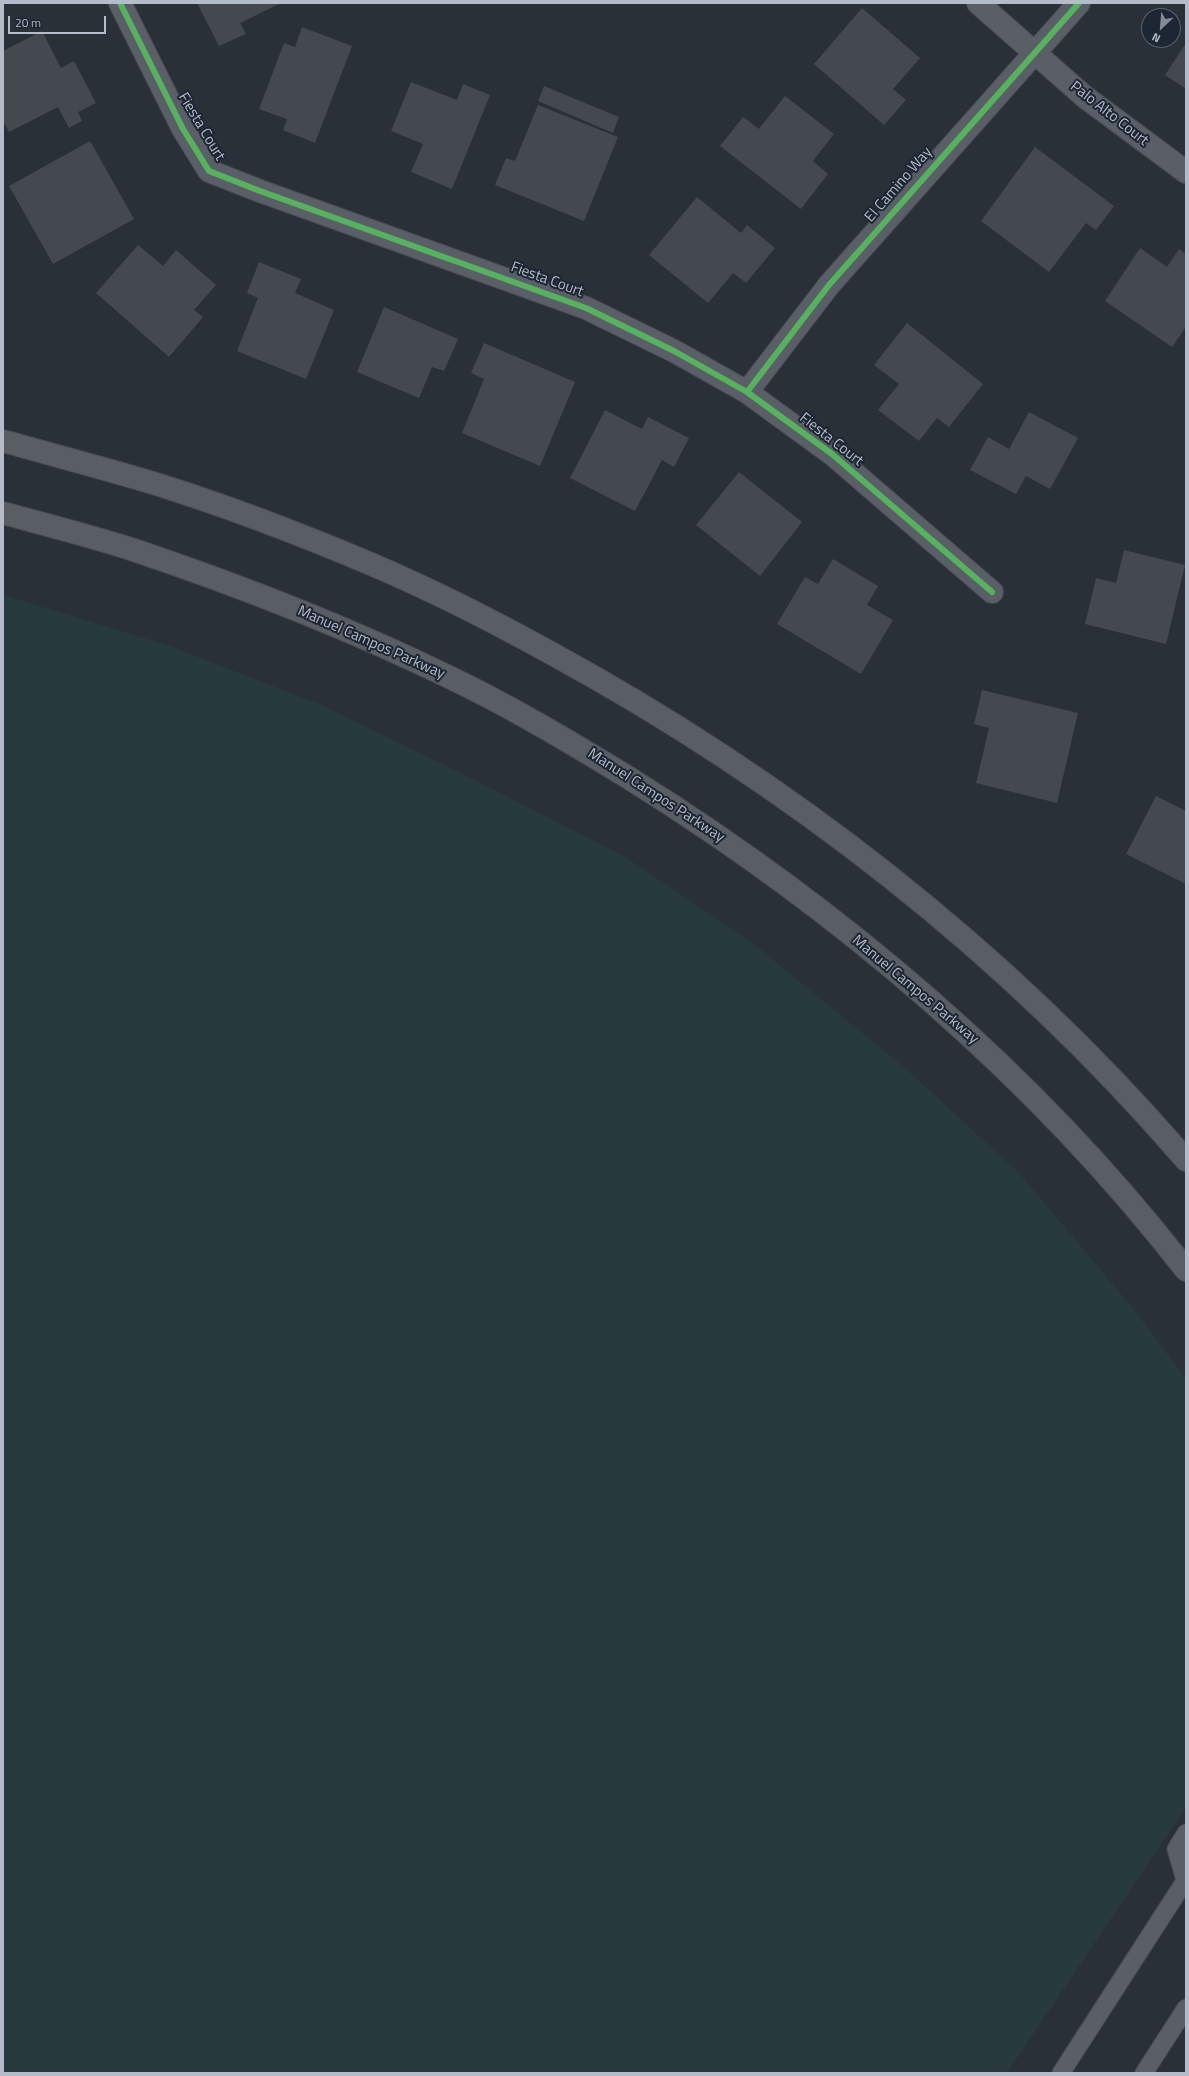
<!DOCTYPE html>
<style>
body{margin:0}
#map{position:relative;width:1189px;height:2076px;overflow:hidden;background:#2a3038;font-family:"Titillium Web",sans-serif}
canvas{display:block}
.frame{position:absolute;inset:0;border:4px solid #b4bcc9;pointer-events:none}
.north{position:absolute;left:1141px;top:8px;width:40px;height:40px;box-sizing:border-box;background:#1d2633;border:1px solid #59626f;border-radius:50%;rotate:206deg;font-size:11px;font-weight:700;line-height:16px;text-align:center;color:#b4bcc9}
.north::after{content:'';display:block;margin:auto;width:14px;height:18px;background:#848b96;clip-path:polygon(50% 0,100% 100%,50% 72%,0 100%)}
.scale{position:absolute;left:8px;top:16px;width:98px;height:18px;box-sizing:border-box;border:2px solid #b4bcc9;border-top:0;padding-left:5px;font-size:12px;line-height:14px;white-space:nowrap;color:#b4bcc9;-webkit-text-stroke:3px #1d2633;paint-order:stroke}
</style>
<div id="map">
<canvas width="1189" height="2076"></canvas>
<div class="frame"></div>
<div class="north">N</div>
<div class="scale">20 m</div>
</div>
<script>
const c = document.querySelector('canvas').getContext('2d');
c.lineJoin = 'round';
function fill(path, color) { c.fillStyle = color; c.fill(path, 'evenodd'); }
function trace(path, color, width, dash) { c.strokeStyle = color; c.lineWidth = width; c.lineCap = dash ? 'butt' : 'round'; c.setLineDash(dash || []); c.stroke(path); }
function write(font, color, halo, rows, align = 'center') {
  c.font = font + ' "Titillium Web",sans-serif'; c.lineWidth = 4; c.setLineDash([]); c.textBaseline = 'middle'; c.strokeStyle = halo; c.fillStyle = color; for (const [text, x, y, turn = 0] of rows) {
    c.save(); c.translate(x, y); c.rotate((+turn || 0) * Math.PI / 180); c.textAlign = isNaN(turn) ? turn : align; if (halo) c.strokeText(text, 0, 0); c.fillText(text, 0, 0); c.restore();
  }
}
const green = new Path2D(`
 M3,595L167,645L319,704L467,776L627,858L755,945L905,1068L1019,1173L1132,1307L1186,1379V1807L1007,2073H3Z`);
const building = new Path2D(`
 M197,3H281L240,23L246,34L219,46Z
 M862,8L920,58L893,89L906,100L884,125L814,64Z
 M302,27L352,46L315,143L283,130L287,119L259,109L284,43L295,47Z
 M42,31L61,68L74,61L96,103L78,112L82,121L69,128L58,107L9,132L3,121V51Z
 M1186,43V89L1165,75Z
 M411,82L457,100L463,84L490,95L452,189L411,172L423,144L391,131Z
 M544,86L619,117L613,133L538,101Z
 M785,96L834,134L813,161L828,174L801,209L720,146L743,117L759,129Z
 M538,105L618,137L584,221L495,185L506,158L515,161Z
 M90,141L134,219L53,264L9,186Z
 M1035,147L1114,206L1096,230L1086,223L1049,272L981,221Z
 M697,197L741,233L747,225L775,248L746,283L733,273L708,303L649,255Z
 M138,245L163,266L176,250L216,285L194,310L203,317L169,357L96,293Z
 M1140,248L1167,267L1179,249L1186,254V327L1172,347L1105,301Z
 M259,262L301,279L295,293L334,310L306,379L237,351L258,298L247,293Z
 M384,307L458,339L444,371L432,367L419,398L357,372Z
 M907,323L983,384L949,427L937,418L919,441L878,410L899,384L874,365Z
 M484,343L575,382L540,466L462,433L484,379L471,373Z
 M605,410L642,429L648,417L689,438L674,467L662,460L635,511L570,478Z
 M1029,412L1078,438L1050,489L1026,476L1016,494L970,470L988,437L1009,449Z
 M739,472L802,522L760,576L696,525Z
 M1124,550L1185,565L1166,644L1085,624L1096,578L1116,583Z
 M833,559L878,586L867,605L893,620L861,674L777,624L805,577L818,584Z
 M982,690L1078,713L1057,803L976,783L989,728L974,724Z
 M1156,796L1186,811V884L1126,854Z`);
const service = new Path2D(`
 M1186,1833L1176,1849L1186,1883
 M1061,2073L1185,1881
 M1144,2073L1186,2008`);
const minor = new Path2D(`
 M120,3L183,129L209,171L260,191L586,308L674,351L747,392L832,454L992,592
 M978,3L1085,97L1186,172
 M747,392L829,285L1079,3`);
const secondary = new Path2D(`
 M3,441C53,455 103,468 153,483C227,506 300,534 371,564C432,590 491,620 549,652C788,782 1008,953 1186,1160
 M3,513C47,525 91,536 134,550C241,586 346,627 447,676C510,706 570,742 629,778C839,909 1034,1074 1186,1270`);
const cycleway = new Path2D(`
 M120,3L183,129L209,171L260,191L586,308L674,351L747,392L832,454L992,592
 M747,392L829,285L1079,3`);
const streetNames = [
 ["Palo Alto Court",1109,114,38],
 ["Fiesta Court",201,127,59],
 ["El Camino Way",899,185,-49],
 ["Fiesta Court",547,280,20],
 ["Fiesta Court",831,440,38],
 ["Manuel Campos Parkway",371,643,24],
 ["Manuel Campos Parkway",656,796,33],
 ["Manuel Campos Parkway",915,990,40]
];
fill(green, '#273a3e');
fill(building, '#444950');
trace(service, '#484c53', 19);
trace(minor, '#484c53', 24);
trace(secondary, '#484c53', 24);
trace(service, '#5a5e66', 17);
trace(minor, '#5a5e66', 22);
trace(secondary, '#595d64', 22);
trace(cycleway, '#56b35d', 6);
write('15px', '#b4bcc9', '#1d2633', streetNames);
</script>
